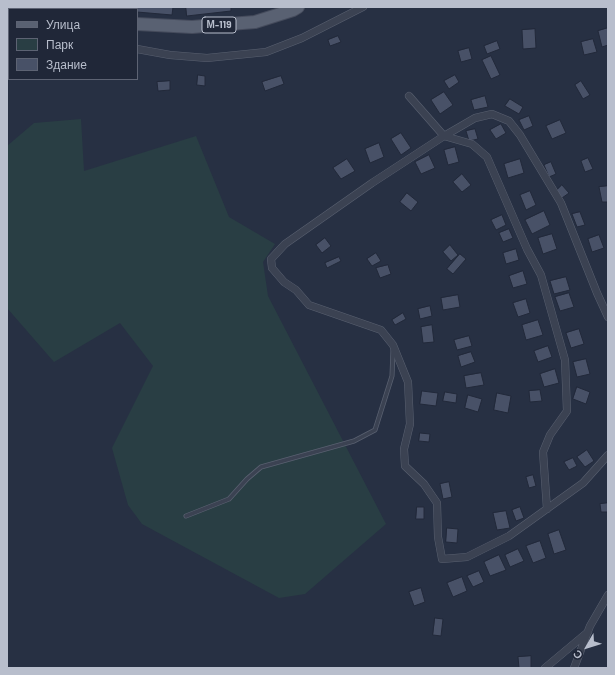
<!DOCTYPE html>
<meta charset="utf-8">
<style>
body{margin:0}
#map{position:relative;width:615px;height:675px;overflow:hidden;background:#273043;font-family:Barlow,sans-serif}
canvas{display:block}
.frame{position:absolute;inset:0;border:8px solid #b8becc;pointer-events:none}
.legend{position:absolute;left:8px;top:8px;width:130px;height:72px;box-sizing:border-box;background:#202738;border:1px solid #5d6373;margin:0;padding:5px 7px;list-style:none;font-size:12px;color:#b8becc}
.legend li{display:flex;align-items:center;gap:8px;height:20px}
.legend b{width:20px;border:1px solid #5d6373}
.north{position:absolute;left:567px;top:627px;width:40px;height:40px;-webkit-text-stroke:3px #202738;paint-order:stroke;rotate:231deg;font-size:11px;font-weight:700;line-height:16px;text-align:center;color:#b8becc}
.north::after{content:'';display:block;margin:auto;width:14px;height:18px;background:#b8becc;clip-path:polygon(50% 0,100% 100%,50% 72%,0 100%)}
</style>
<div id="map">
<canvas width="615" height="675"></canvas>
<div class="frame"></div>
<ul class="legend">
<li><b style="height:5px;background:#596172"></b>Улица</li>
<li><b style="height:11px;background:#293e44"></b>Парк</li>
<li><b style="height:11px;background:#485167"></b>Здание</li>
</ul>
<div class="north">С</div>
</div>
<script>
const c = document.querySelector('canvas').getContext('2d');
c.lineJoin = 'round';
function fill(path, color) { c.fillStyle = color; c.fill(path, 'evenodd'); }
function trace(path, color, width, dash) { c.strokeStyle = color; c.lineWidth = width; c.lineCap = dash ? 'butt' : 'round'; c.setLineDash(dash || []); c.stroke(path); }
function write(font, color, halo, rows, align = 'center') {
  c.font = font + ' Barlow,sans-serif'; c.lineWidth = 3; c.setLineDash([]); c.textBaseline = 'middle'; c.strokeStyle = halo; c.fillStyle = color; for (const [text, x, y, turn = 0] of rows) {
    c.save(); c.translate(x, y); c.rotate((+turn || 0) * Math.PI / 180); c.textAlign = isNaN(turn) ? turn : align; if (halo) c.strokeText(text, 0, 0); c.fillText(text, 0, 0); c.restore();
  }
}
const green = new Path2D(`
 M81,119L84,171L196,136L229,217L275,244L263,262L268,296L386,524L305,594L279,598L142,524L128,505L112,448L153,366L120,323L54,362L7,308V146L34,123Z`);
const building = new Path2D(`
 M129,7H173L172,15L137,12V9H129Z
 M186,7H231V11L187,16Z
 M608,28V45L602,47L598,31Z
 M535,29L536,48L523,49L522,30Z
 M338,36L341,42L330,46L328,40Z
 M593,39L597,52L584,55L581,42Z
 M497,41L500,49L487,54L484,46Z
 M469,48L472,59L461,62L458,51Z
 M491,56L500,75L491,79L482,60Z
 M198,75L205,76V86L197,85Z
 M455,75L459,82L449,89L444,81Z
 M281,76L284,84L265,91L262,82Z
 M170,81V90L158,91L157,82Z
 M581,81L590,95L583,99L575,85Z
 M444,92L453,105L440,114L431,100Z
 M485,96L488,107L474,110L471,100Z
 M510,99L523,107L519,114L505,106Z
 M529,116L533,126L524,130L519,120Z
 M560,120L566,133L552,139L546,126Z
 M501,124L506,133L496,139L490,130Z
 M475,129L478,139L469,141L466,131Z
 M401,133L411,148L401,155L391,139Z
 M379,143L384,157L370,163L365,149Z
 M455,147L459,162L448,165L444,150Z
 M429,155L435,168L421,174L415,162Z
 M588,158L593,169L585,172L581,161Z
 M347,159L355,171L341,179L333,168Z
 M520,159L524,173L508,178L504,164Z
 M551,162L556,174L549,177L544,165Z
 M462,174L471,185L462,192L453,182Z
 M562,185L569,193L562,198L556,191Z
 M608,186V202H602L599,187Z
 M530,191L536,205L526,210L520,195Z
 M407,193L418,202L411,211L400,202Z
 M544,211L550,225L532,234L525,220Z
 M580,212L585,225L577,227L572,214Z
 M502,215L506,225L496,230L491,220Z
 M509,229L513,238L503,242L499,233Z
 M552,234L557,249L543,254L538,238Z
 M599,235L604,248L592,252L588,239Z
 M325,238L331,246L322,253L316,245Z
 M450,245L458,255L451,261L443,252Z
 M516,249L519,260L506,264L503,253Z
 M376,253L381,261L372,266L367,259Z
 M460,254L466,259L453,274L447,269Z
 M339,257L341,261L327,268L325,263Z
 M388,265L391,274L380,278L376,268Z
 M523,271L527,284L513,288L509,276Z
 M566,277L570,290L554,294L550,281Z
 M569,293L574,307L560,311L555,297Z
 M458,295L460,307L443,310L441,298Z
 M526,299L530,313L518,317L513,303Z
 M430,306L432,316L420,319L418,309Z
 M403,313L406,319L395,325L392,320Z
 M538,320L543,335L526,340L522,325Z
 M432,325L434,342L423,343L421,327Z
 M579,329L584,344L571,348L566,333Z
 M469,336L472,346L457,350L454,340Z
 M548,346L552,357L538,362L534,351Z
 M471,352L475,362L461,367L458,356Z
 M586,359L590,374L577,377L573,362Z
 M555,369L559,383L544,387L540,374Z
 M481,373L484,385L466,388L464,376Z
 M577,387L590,392L586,404L573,399Z
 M540,390L542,401L530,402L529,391Z
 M422,391L438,393L436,406L420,404Z
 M445,392L457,394L456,403L443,401Z
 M497,393L511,396L508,413L494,410Z
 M468,395L482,399L478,412L465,408Z
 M420,433L430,434L429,442L419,441Z
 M587,450L594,461L585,467L577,457Z
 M573,458L577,466L569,470L564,462Z
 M533,475L536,486L529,488L526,477Z
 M449,482L452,497L443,499L440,484Z
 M608,503V512H601L600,504Z
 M417,507H424V519H416Z
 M520,507L524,518L516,521L512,510Z
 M506,511L510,528L497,530L493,513Z
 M447,528L458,529L457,543L446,542Z
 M559,530L566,550L554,554L548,534Z
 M540,541L546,558L533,563L526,546Z
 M518,549L524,561L510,567L505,555Z
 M499,555L506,570L490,576L484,562Z
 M479,571L484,582L473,587L467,576Z
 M462,577L467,591L453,597L447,583Z
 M421,588L425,602L414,606L409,592Z
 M435,618L443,619L441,636L433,635Z
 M531,656V668H519L518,657Z`);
const lane = new Path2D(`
 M186,516L229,499L247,479L261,467L354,441L375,430L392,376L393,350`);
const street = new Path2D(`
 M7,38L9,37
 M137,49L170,55L207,58L266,52L302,38L363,7
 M409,96L444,136L472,144L487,157L527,249L541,275L565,360L567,411L550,435L543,452L547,509
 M608,317L597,293L561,203L520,135L509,121L492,114L475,118L444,136L372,183L285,244L271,259L272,268L284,282L296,290L309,305L381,330L393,345L408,382L410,424L404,449L405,466L424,484L437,503L438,537L442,559L467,557L509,536L583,483L608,455
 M545,668L588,632
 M574,668L590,626L608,595`);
const primary = new Path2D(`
 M43,7L51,9
 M137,24L192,27L255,22L293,10L298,7`);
const shields = [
 [219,25,34]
];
const shieldNames = [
 ["М-119",219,25]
];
fill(green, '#293e44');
fill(building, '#485167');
trace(building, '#22293a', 1);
trace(lane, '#596070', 5);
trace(street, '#596070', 8);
trace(primary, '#454b5c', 14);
trace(lane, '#3b4252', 3.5);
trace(street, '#3b4252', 7);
trace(primary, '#596172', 12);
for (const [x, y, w] of shields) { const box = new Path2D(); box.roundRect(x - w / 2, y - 8, w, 16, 3); c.fillStyle = '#202738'; c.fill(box); trace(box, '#b8becc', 1); }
write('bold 10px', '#b8becc', null, shieldNames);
</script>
